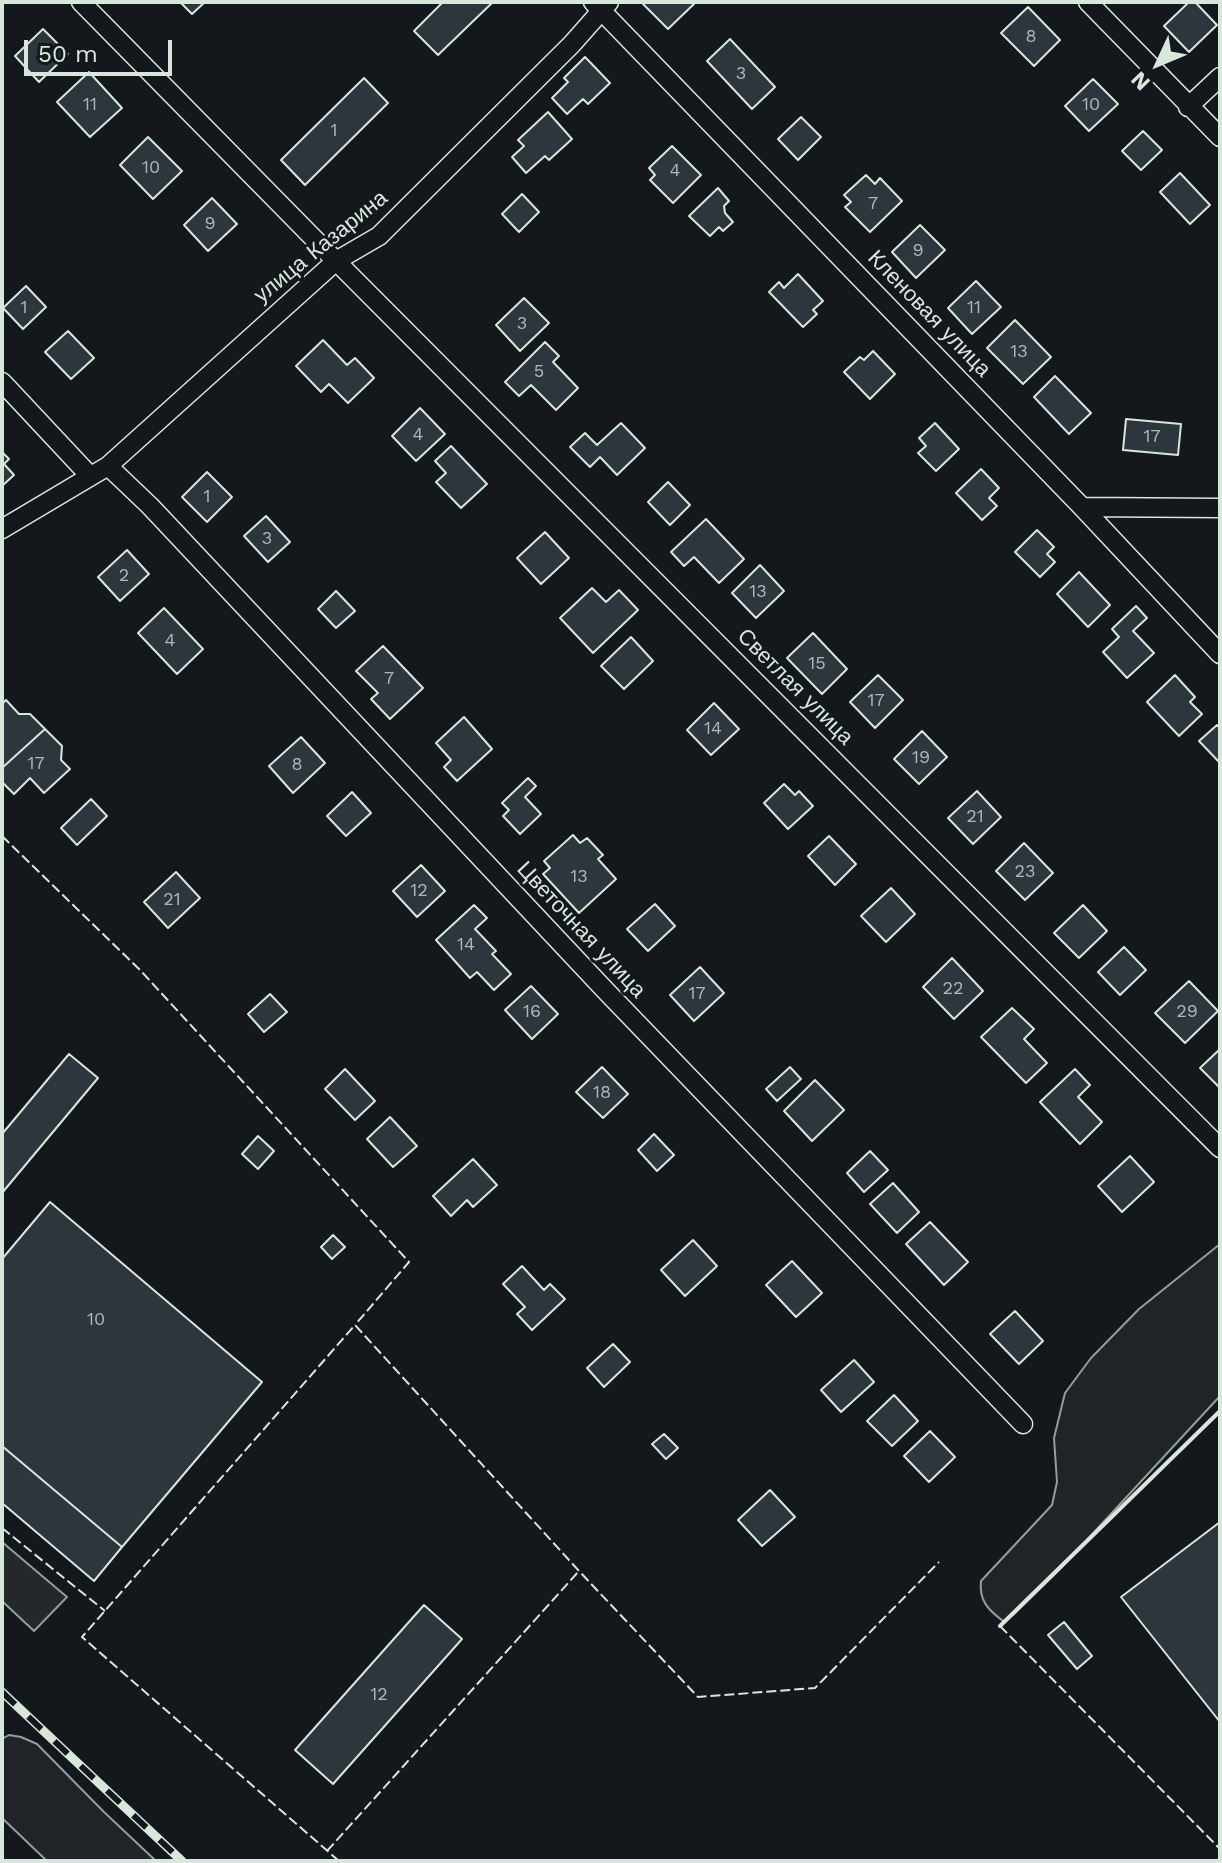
<!DOCTYPE html>
<meta charset="utf-8">
<style>
body{margin:0}
#map{position:relative;width:1222px;height:1863px;overflow:hidden;background:#14181c;font-family:"Work Sans",sans-serif}
canvas{display:block}
.frame{position:absolute;inset:0;border:4px solid #d8e6dc;pointer-events:none}
.north{position:absolute;left:1118px;top:24px;width:80px;height:80px;-webkit-text-stroke:6px #14181c;paint-order:stroke;rotate:226deg;font-size:22px;font-weight:700;line-height:32px;text-align:center;color:#d8e6dc}
.north::after{content:'';display:block;margin:auto;width:28px;height:36px;background:#d8e6dc;clip-path:polygon(50% 0,100% 100%,50% 72%,0 100%)}
.scale{position:absolute;left:24px;top:40px;width:148px;height:36px;box-sizing:border-box;border:4px solid #d8e6dc;border-top:0;padding-left:10px;font-size:24px;line-height:28px;white-space:nowrap;color:#d8e6dc;-webkit-text-stroke:6px #14181c;paint-order:stroke}
</style>
<div id="map">
<canvas width="1222" height="1863"></canvas>
<div class="frame"></div>
<div class="north">N</div>
<div class="scale">50 m</div>
</div>
<script>
const c = document.querySelector('canvas').getContext('2d');
c.lineJoin = 'round';
function fill(path, color) { c.fillStyle = color; c.fill(path, 'evenodd'); }
function trace(path, color, width, dash) { c.strokeStyle = color; c.lineWidth = width; c.lineCap = dash ? 'butt' : 'round'; c.setLineDash(dash || []); c.stroke(path); }
function write(font, color, halo, rows, align = 'center') {
  c.font = font + ' "Work Sans",sans-serif'; c.lineWidth = 6; c.setLineDash([]); c.textBaseline = 'middle'; c.strokeStyle = halo; c.fillStyle = color; for (const [text, x, y, turn = 0] of rows) {
    c.save(); c.translate(x, y); c.rotate((+turn || 0) * Math.PI / 180); c.textAlign = isNaN(turn) ? turn : align; if (halo) c.strokeText(text, 0, 0); c.fillText(text, 0, 0); c.restore();
  }
}
const green = new Path2D(`
 M1220,1244V1396L1060,1569L1013,1615L1003,1621C987,1609 979,1600 981,1581L1052,1505L1057,1482L1054,1438L1065,1393L1091,1358L1139,1309Z
 M9,1735L21,1737L37,1744L104,1812L156,1861H47L2,1818V1739Z`);
const parking = new Path2D(`
 M2,1542L67,1597L34,1631L2,1601Z`);
const building = new Path2D(`
 M180,2H205L192,14Z
 M443,2H493L438,55L414,31Z
 M645,2H696L668,29L643,4Z
 M1189,2H1195L1217,25L1189,52L1164,26Z
 M1028,7L1060,40L1034,66L1001,33Z
 M43,29L68,54L39,82L15,56Z
 M730,39L775,87L752,109L707,61Z
 M585,57L610,83L588,104L583,99L567,114L552,98L568,82L564,78Z
 M89,72L122,108L90,137L57,102Z
 M364,78L388,103L305,185L281,160Z
 M1093,79L1118,104L1089,131L1065,106Z
 M548,112L572,139L549,160L545,156L526,173L512,157L524,146L518,140Z
 M801,117L821,137L798,160L778,139Z
 M1143,131L1162,150L1141,170L1122,151Z
 M148,137L182,171L153,199L120,165Z
 M672,146L701,175L673,203L650,180L655,175L649,168Z
 M1180,173L1210,205L1190,224L1160,192Z
 M866,175L875,184L880,178L902,201L870,232L845,207L851,202L844,195Z
 M718,188L729,201L724,206L725,213L733,222L723,231L719,227L710,236L689,216Z
 M522,194L539,212L519,232L502,214Z
 M212,198L237,224L208,251L184,225Z
 M920,225L945,250L916,278L892,252Z
 M798,274L823,301L813,310L817,314L803,327L769,292L779,282L784,288Z
 M976,281L1001,307L972,334L948,308Z
 M26,286L46,307L23,329L3,308Z
 M524,298L549,323L520,351L496,325Z
 M1015,320L1051,357L1023,384L987,348Z
 M68,331L94,358L71,379L45,352Z
 M323,340L347,365L355,358L374,378L348,403L329,384L321,392L296,366Z
 M545,342L559,356L553,362L578,388L556,410L531,385L519,396L505,382Z
 M873,351L895,374L870,399L844,372L860,357L864,360Z
 M1055,376L1091,413L1069,434L1034,397Z
 M420,408L445,434L416,461L392,436Z
 M1126,419L1181,424L1178,455L1123,450Z
 M621,423L645,448L617,475L600,457L590,467L570,447L585,433L597,445Z
 M935,423L959,449L936,471L918,453L926,446L919,438Z
 M451,446L487,484L461,508L436,482L446,473L435,461Z
 M2,452L9,459L4,464L14,475L2,486Z
 M981,469L999,488L989,498L997,506L982,520L956,493Z
 M207,472L232,497L207,522L182,497Z
 M668,482L690,505L670,525L648,502Z
 M266,516L290,542L268,562L244,536Z
 M706,519L744,559L719,583L694,557L684,566L671,552Z
 M1037,530L1054,547L1047,554L1055,562L1040,577L1015,552Z
 M545,532L569,558L541,584L517,558Z
 M127,550L149,574L120,601L98,577Z
 M760,565L784,591L756,618L732,593Z
 M1079,572L1110,605L1088,627L1057,594Z
 M592,588L606,602L619,590L638,610L593,653L560,618Z
 M336,591L355,611L336,628L318,609Z
 M1136,606L1147,618L1133,631L1154,653L1127,678L1103,652L1119,637L1112,629Z
 M164,608L203,649L177,674L138,633Z
 M813,633L847,669L822,694L787,658Z
 M631,637L653,661L624,689L601,666Z
 M383,646L423,688L390,719L371,699L378,693L356,671Z
 M878,675L903,700L875,728L850,702Z
 M1175,675L1195,697L1190,702L1202,714L1179,736L1147,702Z
 M6,700L19,714H30L45,729L2,768V704Z
 M714,703L739,729L711,755L687,730Z
 M464,717L492,749L457,781L444,767L451,760L436,743Z
 M1217,725L1220,728V763L1199,741Z
 M45,729L62,746L61,760L70,769L44,793L30,778L14,794L2,782V768Z
 M922,731L947,757L919,784L894,759Z
 M301,737L325,763L293,793L269,766Z
 M528,778L536,786L525,797L541,814L520,834L503,816L509,810L502,803Z
 M784,784L795,795L799,791L813,806L788,829L764,803Z
 M977,791L1001,817L973,844L948,818Z
 M352,792L371,813L346,836L327,816Z
 M91,799L107,816L77,845L61,828Z
 M573,835L580,843L587,838L603,855L598,859L616,879L579,913L543,874L550,868L544,861Z
 M829,836L856,864L835,885L808,856Z
 M1024,843L1053,873L1025,900L996,871Z
 M421,865L445,891L417,917L393,891Z
 M176,872L200,898L168,928L144,902Z
 M891,888L915,914L886,942L861,916Z
 M655,904L675,926L648,951L627,929Z
 M474,905L487,918L475,929L496,951L492,954L511,974L494,990L477,972L470,978L436,940Z
 M1083,905L1107,931L1079,958L1054,933Z
 M1124,947L1146,970L1120,995L1098,972Z
 M952,958L983,991L954,1019L923,987Z
 M700,967L724,993L694,1021L670,995Z
 M1189,981L1218,1011L1185,1043L1155,1013Z
 M531,986L558,1014L532,1039L505,1010Z
 M270,994L287,1012L264,1032L248,1014Z
 M1012,1008L1034,1029L1024,1039L1047,1063L1026,1083L981,1037Z
 M1220,1049V1088L1200,1068Z
 M69,1054L98,1078L2,1193V1134Z
 M602,1067L628,1094L603,1118L576,1092Z
 M790,1067L801,1079L777,1101L766,1089Z
 M345,1069L375,1101L355,1120L325,1089Z
 M1075,1069L1090,1085L1078,1097L1102,1122L1080,1144L1040,1102Z
 M815,1080L844,1110L812,1141L784,1111Z
 M390,1117L417,1146L393,1167L367,1139Z
 M654,1134L674,1155L657,1171L638,1150Z
 M258,1136L274,1151L258,1169L242,1154Z
 M870,1151L888,1170L864,1192L847,1173Z
 M1130,1156L1154,1182L1122,1212L1098,1186Z
 M473,1159L497,1185L473,1207L467,1200L451,1216L433,1196Z
 M893,1183L919,1212L897,1233L870,1204Z
 M50,1202L262,1382L122,1547L2,1446V1259Z
 M930,1222L968,1262L944,1285L906,1244Z
 M333,1235L345,1247L332,1259L321,1247Z
 M693,1240L717,1266L685,1296L661,1270Z
 M792,1261L822,1293L796,1317L766,1285Z
 M522,1266L544,1290L550,1284L565,1299L532,1330L517,1314L525,1307L503,1284Z
 M1015,1311L1043,1341L1019,1364L990,1334Z
 M613,1344L630,1362L604,1387L587,1368Z
 M854,1360L874,1382L841,1412L821,1390Z
 M894,1395L918,1421L892,1446L867,1421Z
 M930,1431L955,1457L929,1482L904,1456Z
 M664,1434L678,1448L666,1459L652,1444Z
 M2,1446L122,1547L94,1581L2,1503Z
 M770,1490L795,1517L762,1546L738,1520Z
 M1220,1522V1722L1121,1597Z
 M424,1605L462,1639L333,1784L295,1750Z
 M1064,1622L1092,1656L1077,1669L1048,1635Z`);
const minor = new Path2D(`
 M81,2L336,261L1220,1148
 M593,2L1082,507L1220,654
 M1088,2L1220,137
 M1188,107L1220,77
 M2,382L90,476
 M108,466L150,506L605,990L1023,1424
 M1082,507L1220,508
 M2,529L108,466L336,261L379,236L572,44L609,2`);
const rail = new Path2D(`
 M2,1692L182,1861`);
const fence = new Path2D(`
 M2,836L140,970L409,1262L355,1325
 M2,1528L105,1611
 M1000,1626L1220,1849
 M327,1851L579,1571
 M339,1861L82,1637L355,1325L579,1571L698,1697L815,1688L939,1562
 M1216,1861L1220,1858`);
const wall = new Path2D(`
 M1000,1626L1220,1411`);
const numberNames = [
 ["8",1031,37],
 ["3",741,74],
 ["11",90,105],
 ["10",1091,105],
 ["1",334,131],
 ["10",151,168],
 ["4",675,171],
 ["7",873,204],
 ["9",210,224],
 ["9",918,251],
 ["1",24,308],
 ["11",974,308],
 ["3",522,324],
 ["13",1019,352],
 ["5",539,372],
 ["4",418,435],
 ["17",1152,437],
 ["1",207,497],
 ["3",267,539],
 ["2",124,576],
 ["13",758,592],
 ["4",170,641],
 ["15",817,664],
 ["7",389,679],
 ["17",876,701],
 ["14",713,729],
 ["19",921,758],
 ["17",36,764],
 ["8",297,765],
 ["21",975,817],
 ["23",1025,872],
 ["13",579,877],
 ["12",419,891],
 ["21",172,900],
 ["14",466,945],
 ["22",953,989],
 ["17",697,994],
 ["16",532,1012],
 ["29",1187,1012],
 ["18",602,1093],
 ["10",96,1320],
 ["12",379,1695]
];
const streetNames = [
 ["улица Казарина",321,247,-39],
 ["Кленовая улица",929,314,46],
 ["Светлая улица",795,687,45],
 ["Цветочная улица",581,930,47]
];
fill(green, '#202428');
trace(green, '#939e99', 2);
fill(parking, '#24282b');
trace(parking, '#939e99', 2);
fill(building, '#2c363c');
trace(building, '#d8e6dc', 2);
trace(minor, '#d8e6dc', 21);
trace(minor, '#14181c', 18);
trace(rail, '#d8e6dc', 9);
trace(rail, '#14181c', 6, [18]);
trace(fence, '#d8e6dc', 2, [10, 4]);
trace(wall, '#d8e6dc', 4);
write('18px', '#adbab4', null, numberNames);
write('22px', '#d8e6dc', '#14181c', streetNames);
</script>
